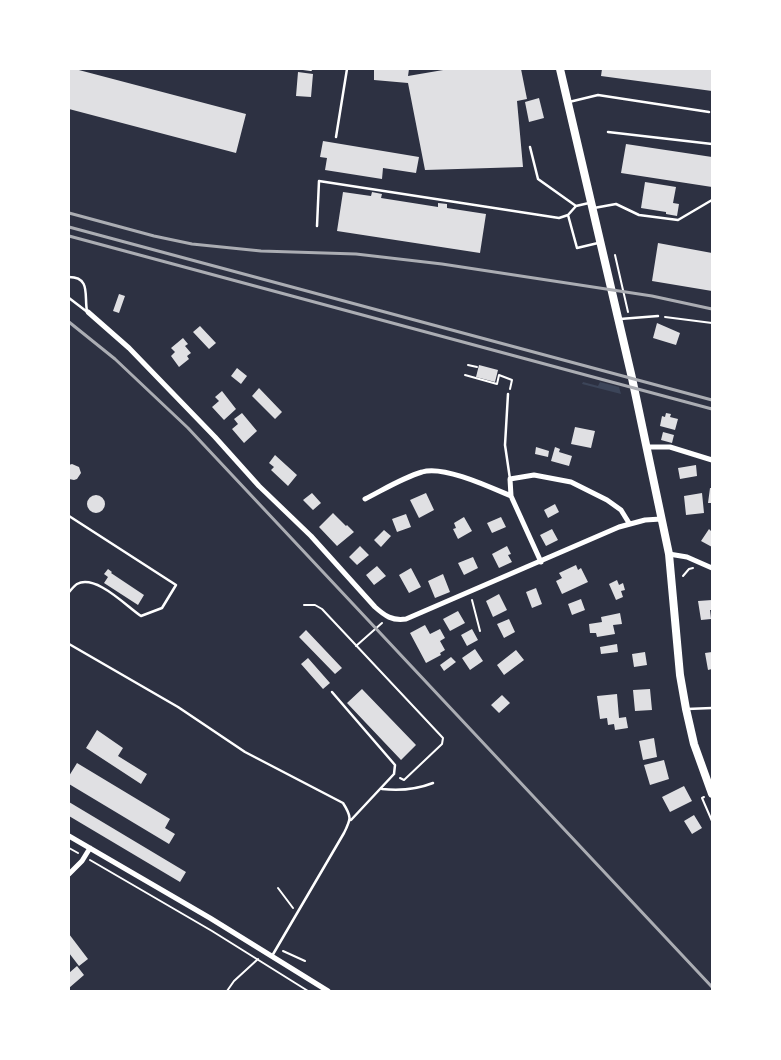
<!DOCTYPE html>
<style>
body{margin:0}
#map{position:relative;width:781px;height:1060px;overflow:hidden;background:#2d3142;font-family:"Exo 2",sans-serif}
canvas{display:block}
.frame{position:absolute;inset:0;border:70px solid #fff;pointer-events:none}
</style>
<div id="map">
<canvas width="781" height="1060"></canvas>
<div class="frame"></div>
</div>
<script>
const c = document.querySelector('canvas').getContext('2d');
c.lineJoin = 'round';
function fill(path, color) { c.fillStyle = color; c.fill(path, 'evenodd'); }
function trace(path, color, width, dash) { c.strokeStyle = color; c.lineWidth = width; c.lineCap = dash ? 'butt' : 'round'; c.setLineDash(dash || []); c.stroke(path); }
const green = new Path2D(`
 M583,382L598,386L600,382L619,387L621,394L582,384Z`);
const building = new Path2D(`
 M69,69H75L246,114L236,153L69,109Z
 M374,69H409L408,76L449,69H521L527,99L517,101L523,167L425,170L408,83L374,80Z
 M602,69H712V91L601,76Z
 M298,72L313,74L311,97L296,96Z
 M539,98L544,118L529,122L525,102Z
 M323,141L419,157L416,173L383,168L382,179L325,170L327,158L320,157Z
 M626,144L712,157V187L621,173Z
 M645,182L676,187L673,203L679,204L677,216L666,214V212L641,208Z
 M343,192L371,196L372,192L382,194L381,198L438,207V203L447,204V208L486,214L480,253L337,231Z
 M658,243L712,253V291L652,281Z
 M119,294L125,296L119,313L113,311Z
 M657,323L680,333L676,345L653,338Z
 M200,326L216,343L209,349L193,332Z
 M183,338L188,344L185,346L191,353L187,356L189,359L179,367L171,356L175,352L171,348Z
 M479,365L498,370L495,382L476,377Z
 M237,368L247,376L241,384L231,376Z
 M259,388L282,412L275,419L252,396Z
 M222,391L236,409L224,420L212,407L219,401L215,397Z
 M242,413L257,431L244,443L232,429L238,424L234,419Z
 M666,413L671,414L670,417L678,419L675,430L660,426L662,416L665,417Z
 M575,427L595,431L591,448L571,444Z
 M663,432L674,435L672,443L661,440Z
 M536,447L549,451L548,457L535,454Z
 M555,447L560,449L559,452L572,456L569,466L551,461Z
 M275,455L297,475L288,486L271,470L274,467L269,463Z
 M72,464L79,467L81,473L77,479L74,480L69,479V465Z
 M696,465L697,476L680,479L678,468Z
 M710,488H712V503H708Z
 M312,493L321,503L313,510L303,500Z
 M426,493L434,510L419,518L410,500Z
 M702,493L704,513L686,515L684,496Z
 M87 504a9 9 0 1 1 18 0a9 9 0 1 1-18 0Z
 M555,504L559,512L548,518L544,510Z
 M333,513L346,526L347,525L354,532L337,546L319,527Z
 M406,514L411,527L397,532L392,519Z
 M464,517L472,531L458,539L453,529L456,528L454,523Z
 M501,517L506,527L492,533L487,523Z
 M552,529L558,540L546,546L540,535Z
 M709,529L712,532V547L701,541Z
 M384,530L391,536L381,547L374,540Z
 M360,546L369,555L357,565L349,557Z
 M507,546L511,554L508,555L512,562L499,568L492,554Z
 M473,557L478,568L464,575L458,563Z
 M576,565L578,570L581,568L588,582L562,594L556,581L562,578L559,573Z
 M377,566L386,576L374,585L366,575Z
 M411,568L421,587L409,593L399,575Z
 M108,569L112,572L111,573L144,595L138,605L104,583L108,577L104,574Z
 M443,574L450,592L435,598L428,581Z
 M617,580L619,585L623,583L625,590L621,591L623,597L616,600L609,584Z
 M536,588L542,604L532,608L526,592Z
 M499,594L507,610L493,617L486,601Z
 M581,599L585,610L572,615L568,604Z
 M712,600V610H710L711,619L701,620L698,601Z
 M458,611L465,623L450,631L443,619Z
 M620,613L622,624L613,625L615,634L597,637L596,633H590L589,624L602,622L601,617Z
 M509,619L515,632L504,638L497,624Z
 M425,625L430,634L440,629L445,638L440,641L445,650L440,653L441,655L426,663L410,633Z
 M472,629L478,640L467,646L461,635Z
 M306,630L342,668L335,674L299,637Z
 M617,644L618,652L601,654L600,647Z
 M475,649L483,661L470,670L462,658Z
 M516,650L524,660L504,675L497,665Z
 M645,652L647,665L634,667L632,654Z
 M712,652V669L708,670L705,653Z
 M451,657L456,662L444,671L440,665Z
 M308,658L330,683L323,689L301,664Z
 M362,689L416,745L401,760L347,703Z
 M650,689L652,710L635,711L633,690Z
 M617,694L619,718L626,717L628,728L615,730L614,724L608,725L607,718L600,719L597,696Z
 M502,695L510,703L499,713L491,705Z
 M97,730L123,748L118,756L147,774L141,784L86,748Z
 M654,738L657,757L643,760L639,741Z
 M664,760L669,779L650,785L644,765Z
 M77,763L170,819L165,828L175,834L169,844L69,784V776Z
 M684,786L692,801L670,812L662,797Z
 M69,802L186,872L180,882L69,816Z
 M694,815L702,828L692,834L684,821Z
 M69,934L88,959L79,966L69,953Z
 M77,966L84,975L69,988V973Z`);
const path = new Path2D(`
 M303,69L311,70
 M615,255L628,312
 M665,317L712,323
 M468,365L477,367
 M465,375L497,384L499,375L512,380L510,389
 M683,576L689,569L693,568
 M472,600L480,631
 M304,605H315L322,609L443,738L442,744L404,780L400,778
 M356,646L382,623
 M704,797L702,798L712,821
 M69,848L78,853
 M90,860L212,931L308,991
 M278,888L293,908
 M283,951L305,961
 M227,991L234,981L258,959`);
const service = new Path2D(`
 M569,102L598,95L709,112
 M608,132L712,144
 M336,137L347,69
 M530,147L538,179L576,206L589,203
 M576,206L568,215L577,248L598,243
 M594,208L616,204L639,215L678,220L712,200
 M317,226L319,181L559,218L568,215
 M69,277C91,277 84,296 87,311
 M69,298L86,311
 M620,319L658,316
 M508,394L505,445L510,479
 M69,516L176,585L162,608L141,616C126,606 96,574 77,584C74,586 71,590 69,592
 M69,644L178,707L245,752L343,803C352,817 351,819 344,833L272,956
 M332,692L395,765L394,774L351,820
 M687,709L712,708
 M382,789C400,791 415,790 433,783`);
const minor = new Path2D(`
 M88,312L129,348L215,437L259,486L311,536L375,607C385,616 392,621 406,619L619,527L645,520L661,519
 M647,447H670L712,460
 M511,496L510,479L534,475L571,482L607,500L621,510L629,523
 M365,499C383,490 402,478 422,472C443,465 490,487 511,496L541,562
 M669,554L687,557L712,568
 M69,836L210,918L328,991
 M69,874L82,861L90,848`);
const secondary = new Path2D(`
 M560,69L632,378L669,554L680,675L686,709L694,744L712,794`);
const rail = new Path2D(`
 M69,213L154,236L192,244L261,251L356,254L442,264L652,296L712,309
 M69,227L712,400
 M69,236L712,409
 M69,322L115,359L188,428L712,987`);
fill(green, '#3c4559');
fill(building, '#e0e0e3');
trace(path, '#fff', 2);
trace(service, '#fff', 2.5);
trace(minor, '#fff', 5);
trace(secondary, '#fff', 8);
trace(rail, '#abadb3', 3);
</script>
